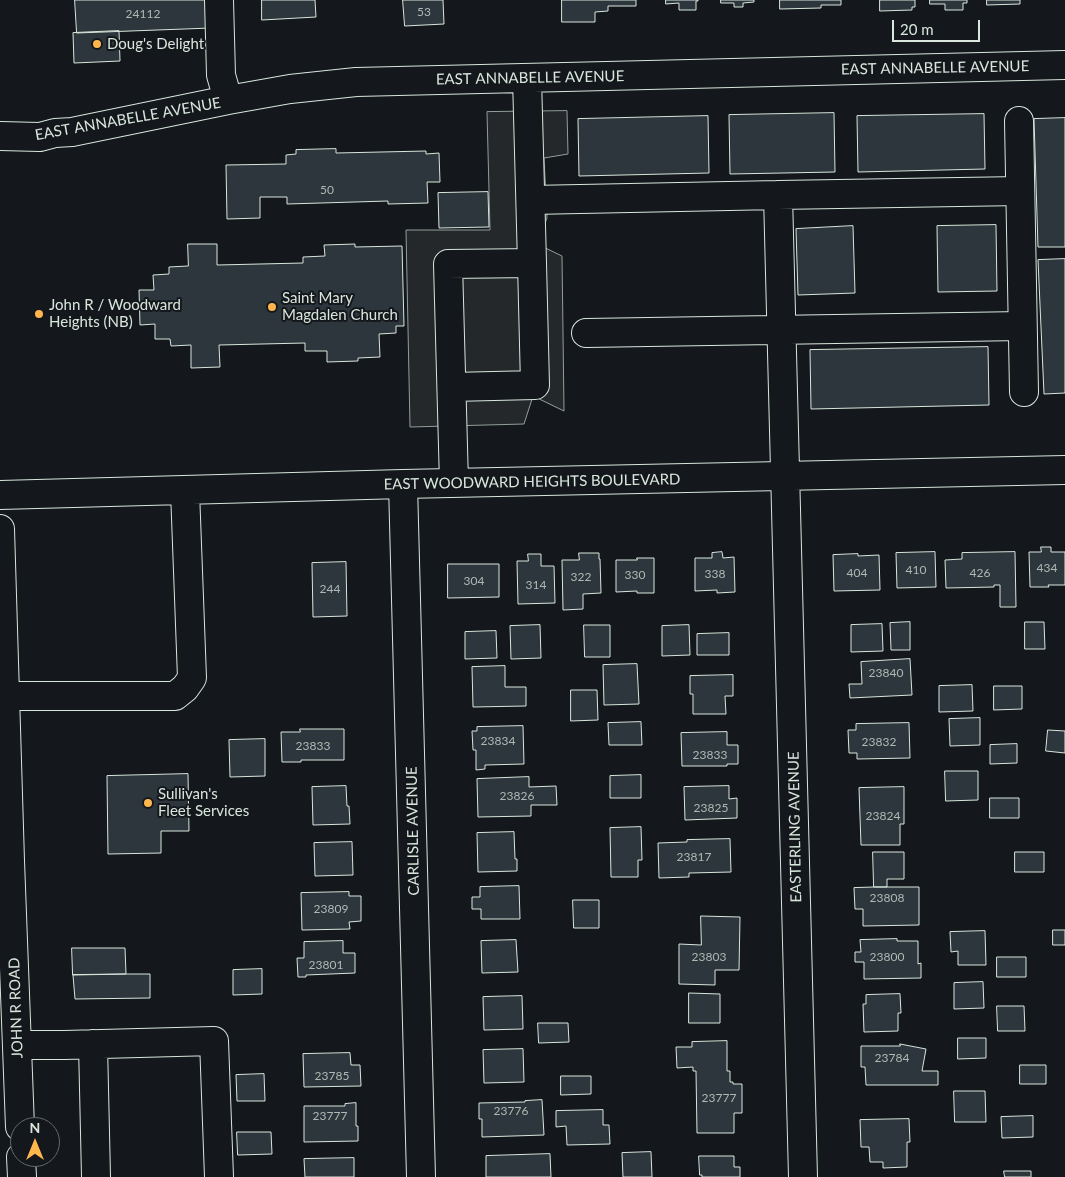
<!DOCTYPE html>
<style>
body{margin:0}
#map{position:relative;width:1065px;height:1177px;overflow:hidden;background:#14181c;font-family:Lato,sans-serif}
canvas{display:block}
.north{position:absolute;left:10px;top:1117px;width:50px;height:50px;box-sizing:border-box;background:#14181c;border:1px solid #626a69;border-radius:50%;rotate:0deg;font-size:14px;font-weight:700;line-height:20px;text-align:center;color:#d8e6dc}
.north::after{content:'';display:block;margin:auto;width:18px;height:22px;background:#ffb74d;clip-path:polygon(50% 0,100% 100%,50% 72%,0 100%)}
.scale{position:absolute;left:892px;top:20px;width:88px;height:22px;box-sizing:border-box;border:2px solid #d8e6dc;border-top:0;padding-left:6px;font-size:15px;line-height:18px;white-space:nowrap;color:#d8e6dc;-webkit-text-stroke:4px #14181c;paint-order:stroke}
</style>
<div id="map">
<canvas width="1065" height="1177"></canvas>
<div class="north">N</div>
<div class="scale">20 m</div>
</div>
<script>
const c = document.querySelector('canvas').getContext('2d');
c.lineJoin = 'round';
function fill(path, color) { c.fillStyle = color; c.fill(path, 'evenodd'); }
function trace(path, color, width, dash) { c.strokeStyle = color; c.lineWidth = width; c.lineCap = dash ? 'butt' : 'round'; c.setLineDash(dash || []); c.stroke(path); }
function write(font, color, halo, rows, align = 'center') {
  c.font = font + ' Lato,sans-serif'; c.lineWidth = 4; c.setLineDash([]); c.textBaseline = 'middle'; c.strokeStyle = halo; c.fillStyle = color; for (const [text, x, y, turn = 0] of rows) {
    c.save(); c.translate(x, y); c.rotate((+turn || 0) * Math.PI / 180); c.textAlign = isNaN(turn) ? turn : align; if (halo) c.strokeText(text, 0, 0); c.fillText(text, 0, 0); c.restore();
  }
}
const parking = new Path2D(`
 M567,111L568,154L544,158L547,218L537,244L562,256L564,411L533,396L524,424L410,427L406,230H490L487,112Z`);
const building = new Path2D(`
 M75,0H210L211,28L77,33Z
 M262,0H315L316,17L262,20Z
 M403,0H443L444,24L405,26Z
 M562,0H636V6H608V11L595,12V22H562Z
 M666,0H698V1H696V10H679V3L666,4Z
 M721,0H754V2L743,3V7H734V3H721Z
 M780,0H841V5H821V8L780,9Z
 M880,0H915V7H912V10L880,11Z
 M930,0H967V3H963V10H945V4H930Z
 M987,0H1020V4L987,5Z
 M119,31L120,61L74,63L73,33Z
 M834,113L835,172L730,174L729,115Z
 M984,114L985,169L858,172L857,116Z
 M708,116L709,173L579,176L578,119Z
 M1065,118V247H1038L1034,119Z
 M336,149V153L426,151V154L439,153L440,182H427L428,203L388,204V201L287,204V197H260V218L227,219L226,165L286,164V155L296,154V150Z
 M488,192L489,227L439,228L438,193Z
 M996,225L997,291L938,292L937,226Z
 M853,226L855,293L798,295L796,229Z
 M188,244H217V265L303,263V257L325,256L324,245L355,244V247L402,246L404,326H396V333L379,334L380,357L358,358V361L327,362V351H305V343L219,345L220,367L191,368V345L171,346L170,339H155V324L140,325L139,290H154L153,275L169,274V267L188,266Z
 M1065,259V393L1044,394L1038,260Z
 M988,347L989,405L811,409L810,350Z
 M1041,547H1051V552H1065V585H1048L1049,587H1030L1029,552H1041Z
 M722,552L723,558L734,557L735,592L717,593V590L695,591V558H712V553Z
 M935,552L936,587L897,588L896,553Z
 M1015,552L1016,607H1000V585H994V587L946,588L945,560L962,559V553Z
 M579,553H599V559H600L601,593L583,594V609L563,610L562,560H579Z
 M528,554H541V566H554L555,603L518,604L517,561H528Z
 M858,554V556L879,555L880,590L834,591L833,555Z
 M637,558H654V593H637V591L616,592V560H637Z
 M346,562L347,616L313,617L312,563Z
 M448,564H499V597L448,598Z
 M910,622V650H891L890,623Z
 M1025,622H1044L1045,649H1025Z
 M882,624L883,651L851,652V625Z
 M540,625L541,658L511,659L510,626Z
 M584,625H610V657H585Z
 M689,625L690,655L662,656V626Z
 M496,631L497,658L465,659V632Z
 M729,633V655H697V634Z
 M910,659L912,695L850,698L849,684H862L861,662Z
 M637,664L639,704L604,705L603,665Z
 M505,666V687H526V706L473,707L472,667Z
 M733,675V696H725L726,714H693V694H690V676Z
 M972,685L973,711L939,712V686Z
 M994,686H1022V709L994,710Z
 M571,690H597L598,720L571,721Z
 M980,718V745L950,746L949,719Z
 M641,722L642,745H609L608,723Z
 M909,723L910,758L857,759V753H849L848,730H856V724Z
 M523,726L524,764L485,765V769L476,770V750H473L472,731H477V727Z
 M300,729H344V760H301V762H282L281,732H300Z
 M1048,730L1065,731V753L1046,751Z
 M727,732V745H738V764H727V766H682L681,733Z
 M265,739V776L230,777L229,740Z
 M1017,744V763L990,764V745Z
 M945,771H978V800L946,801Z
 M188,774L189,831H161V853L108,854L107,776Z
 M641,775V798H610V776Z
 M529,777V787L556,786L557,805H531V816L478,817L477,779Z
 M346,786L347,806H349L350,824L313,825L312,787Z
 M729,786V799L737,798V818L685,820L684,787Z
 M904,787V824H900V845H861L859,788Z
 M990,798H1019V818H990Z
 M641,827L642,860H638V877H611L610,828Z
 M514,832L515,859H517V871L478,872L477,833Z
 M730,839L731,872L689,873V877L659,878L658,843L687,842V840Z
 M352,842L353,875L315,876L314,843Z
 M873,852H904V879H887V887H874Z
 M1015,852H1044V872H1015Z
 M519,886L520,919H481V909H472V897H480V887Z
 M874,887H919V925L863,926V909H855L854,888Z
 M349,892V896H361V921L349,922L350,929L302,930L301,893Z
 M573,900H599V928H574Z
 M701,916L740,917L739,970H715V985L679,984V944L701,945Z
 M1053,930H1065V945H1053Z
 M985,931L986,965H958V951L951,952L950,932Z
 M897,939V941H918V964L921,963V978L864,979V962H855V952H861L860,940Z
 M516,940L518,972L482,973L481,941Z
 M343,941V953H355V973L306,975V977H298L297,958H304V942Z
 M72,948H125L126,974L73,975Z
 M997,957H1026V977H997Z
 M262,969V994L233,995V970Z
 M126,974H150V998L75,999L73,975Z
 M983,982L984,1008L954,1009V983Z
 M689,993L720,994V1023H689Z
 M900,994L901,1013H898V1031L864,1032L863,1004H866V995Z
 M522,996L523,1029L484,1030L483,997Z
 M997,1006H1024L1025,1031H998Z
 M538,1023H568L569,1042L539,1043Z
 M958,1038H986V1058L958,1059Z
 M727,1041V1071H730V1082H733V1084H742V1113H734V1133H697L696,1071H693V1067L677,1068L676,1047H692V1042Z
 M900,1044L926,1049L922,1071H938V1085H866L865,1067H861V1046H900Z
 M523,1049L524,1082L484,1083L483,1050Z
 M350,1053L351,1065H360L361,1086L304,1087L303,1054Z
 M1020,1065H1046V1084H1020Z
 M264,1074L265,1101H237L236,1075Z
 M561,1076H591V1094L561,1095Z
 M954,1091H985L986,1122H955Z
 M542,1100L544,1135L482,1137V1119H479V1103L525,1102V1101Z
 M356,1103V1126H358V1141L304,1142V1106H345V1104Z
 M603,1110V1125H609L610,1144L567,1145L566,1126L556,1127V1111Z
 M1033,1116V1137L1002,1138L1001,1117Z
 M909,1119L910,1142H907V1167L883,1168V1162H870L869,1147H861L860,1120Z
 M237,1132H271L272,1154L238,1155Z
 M651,1152L652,1177H623L622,1153Z
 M550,1154L551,1177H486V1156Z
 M699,1156H734V1167H740V1177H702V1175H700Z
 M354,1158V1177H305L304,1159Z
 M1004,1171H1031V1177H1005Z`);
const minor = new Path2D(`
 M219,0L221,75L228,100
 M1019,121L1024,392
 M0,136L40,137L55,133L72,132L228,100L290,89L356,82L1065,65
 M531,200L778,195
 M586,333L1022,326
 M452,387L535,385L532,263
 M454,483L448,264L532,263L527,78
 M403,484L421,1177
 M0,495L403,484L1065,470
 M5,696H175L185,688L192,678L185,491
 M93,1044L96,1177
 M18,1045H64L214,1041L219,1177
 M803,1177L778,195L1020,191`);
const major = new Path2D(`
 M0,529L10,861L20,1127
 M21,1157L22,1177`);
const markers = [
 [97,44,5,"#ffb74d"],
 [272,307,5,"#ffb74d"],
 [39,314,5,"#ffb74d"],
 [148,803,5,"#ffb74d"]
];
const numberNames = [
 ["53",424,12],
 ["24112",143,14],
 ["50",327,190],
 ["434",1047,568],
 ["410",916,570],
 ["404",857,573],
 ["426",980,573],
 ["338",715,574],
 ["330",635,575],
 ["322",581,577],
 ["304",474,581],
 ["314",536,585],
 ["244",330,589],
 ["23840",886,673],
 ["23834",498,741],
 ["23832",879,742],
 ["23833",313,746],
 ["23833",710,755],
 ["23826",517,796],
 ["23825",711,808],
 ["23824",883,816],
 ["23817",694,857],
 ["23808",887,898],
 ["23809",331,909],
 ["23803",709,957],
 ["23800",887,957],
 ["23801",326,965],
 ["23784",892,1058],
 ["23785",332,1076],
 ["23777",719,1098],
 ["23776",511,1111],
 ["23777",330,1116]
];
const poiNames = [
 ["Doug's Delight",107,44],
 ["Saint Mary",282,298],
 ["Magdalen Church",282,315],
 ["John R / Woodward",49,305],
 ["Heights (NB)",49,322],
 ["Sullivan's",158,794],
 ["Fleet Services",158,811]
];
const streetNames = [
 ["EAST ANNABELLE AVENUE",935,68,-1],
 ["EAST ANNABELLE AVENUE",530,78,-1],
 ["EAST ANNABELLE AVENUE",128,119,-10],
 ["EAST WOODWARD HEIGHTS BOULEVARD",532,482,-1],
 ["EASTERLING AVENUE",795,827,-91],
 ["CARLISLE AVENUE",413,831,-91],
 ["JOHN R ROAD",16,1008,-92]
];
fill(parking, '#24282b');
trace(parking, '#939e99', 1);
fill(building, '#2c363c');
trace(building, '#d8e6dc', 1);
trace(minor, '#d8e6dc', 30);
trace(major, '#d8e6dc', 30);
trace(minor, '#14181c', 28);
trace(major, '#14181c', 28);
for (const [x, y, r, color] of markers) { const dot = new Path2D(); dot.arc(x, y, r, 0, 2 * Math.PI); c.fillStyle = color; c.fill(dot); trace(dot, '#14181c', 2); }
write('12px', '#adbab4', null, numberNames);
write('15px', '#d8e6dc', '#14181c', poiNames, 'left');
write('15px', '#d8e6dc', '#14181c', streetNames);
</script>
